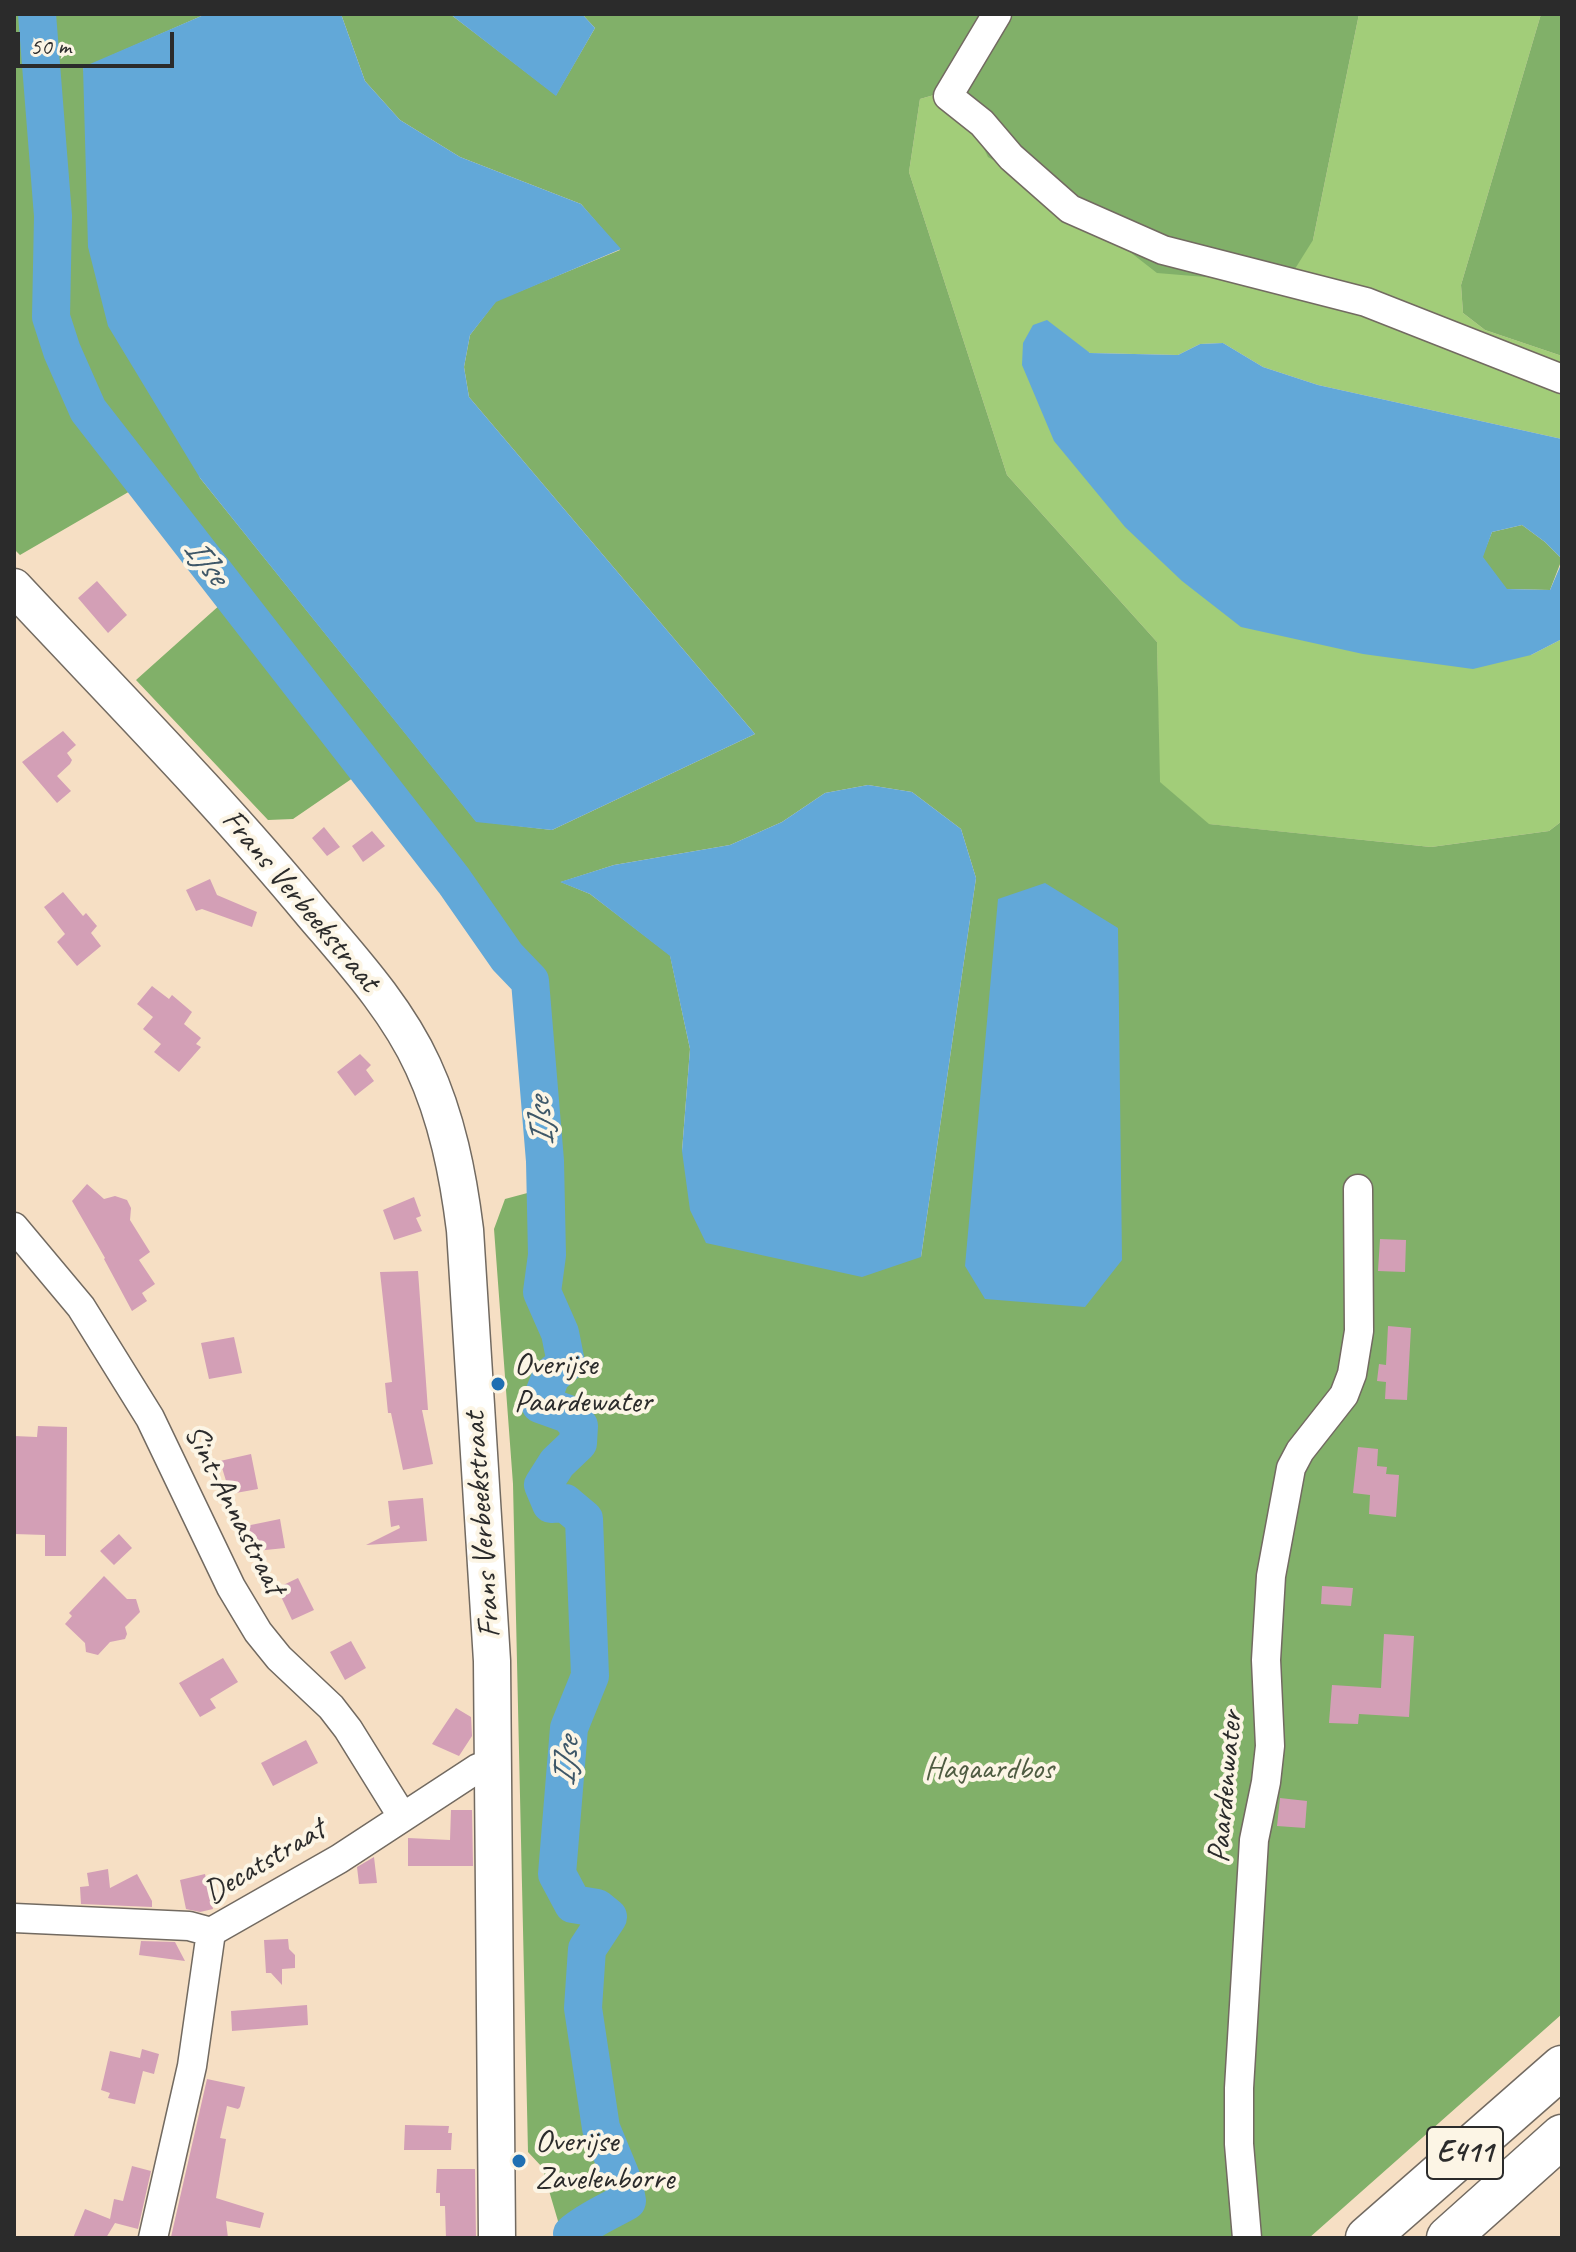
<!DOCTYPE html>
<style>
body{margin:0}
#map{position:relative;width:1576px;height:2252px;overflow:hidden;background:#f6dfc4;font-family:Caveat,sans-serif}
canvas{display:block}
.frame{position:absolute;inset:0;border:16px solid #2b2b2b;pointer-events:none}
.scale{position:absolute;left:16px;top:32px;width:158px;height:36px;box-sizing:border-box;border:4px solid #2b2b2b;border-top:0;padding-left:10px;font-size:24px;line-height:28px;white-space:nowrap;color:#2b2b2b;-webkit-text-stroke:6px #fcf5e5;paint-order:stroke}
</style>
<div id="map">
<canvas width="1576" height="2252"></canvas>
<div class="frame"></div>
<div class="scale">50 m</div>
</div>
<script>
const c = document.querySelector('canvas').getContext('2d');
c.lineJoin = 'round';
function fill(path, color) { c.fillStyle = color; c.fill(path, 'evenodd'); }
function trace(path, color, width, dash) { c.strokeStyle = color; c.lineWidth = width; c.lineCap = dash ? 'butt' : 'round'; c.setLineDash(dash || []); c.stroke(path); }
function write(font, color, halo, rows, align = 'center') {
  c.font = font + ' Caveat,sans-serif'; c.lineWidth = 8; c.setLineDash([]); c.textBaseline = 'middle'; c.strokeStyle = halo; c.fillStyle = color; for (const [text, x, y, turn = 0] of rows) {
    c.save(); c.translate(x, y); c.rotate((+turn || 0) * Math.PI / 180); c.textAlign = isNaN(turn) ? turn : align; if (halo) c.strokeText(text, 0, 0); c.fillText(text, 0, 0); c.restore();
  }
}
const green = new Path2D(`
 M1359,14H1541L1461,285L1463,313L1485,330L1562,356V439L1318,385L1263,367L1223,343L1200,344L1178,355L1090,353L1033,325L1531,655L1562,639V821L1549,831L1431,847L1208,824L1159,782L1157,642L1007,475L909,172L920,99L955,89L1313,240Z`);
const forest = new Path2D(`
 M14,14H206L83,68L200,478L476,821L552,830L755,734L469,397L464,367L470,335L496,301L620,250L581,204L460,157L400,120L365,81L341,14H450L556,95L595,28L582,14H1359L1313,240L1293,272L1266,282L1157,273L1062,199L988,157L955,89L920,99L909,172L1007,475L1157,642L1160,782L1209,824L1431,847L1549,831L1562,821V2014L1309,2238H563L542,2167L528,2152L513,1484L494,1229L505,1199L546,1188L530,981L507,957L454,881L366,769L293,819L268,820L136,680L231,595L144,483L20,555L14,549ZM868,785L912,792L961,829L976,878L921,1257L682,1151L690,1049L670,955L590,894L561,882L614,865L730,845L782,822L825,793Z
 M1541,14H1562V356L1485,330L1463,313L1461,285Z
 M1522,525L1545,542L1562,559L1550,590L1506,589L1482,557L1492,532Z`);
const water = new Path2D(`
 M206,14H341L365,81L400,120L460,157L581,204L621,249L496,302L470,335L464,367L469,397L755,734L552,830L476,822L200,478L108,326L88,247L83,67Z
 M450,14H582L595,28L556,96Z
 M1047,320L1090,353L1178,355L1200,344L1223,343L1263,367L1318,385L1562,439V559L1545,542L1522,525L1492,532L1483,557L1507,589L1550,590L1562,562V639L1531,655L1473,669L1363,654L1241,627L1182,581L1125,527L1054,441L1022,365L1023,343L1033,325Z
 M868,785L912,792L961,829L976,878L921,1257L862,1277L706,1243L690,1210L682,1151L690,1049L670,956L590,894L560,882L614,865L730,845L782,822L825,793Z
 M1045,883L1118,928L1122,1260L1085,1307L985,1299L965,1266L998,899Z`);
const river = new Path2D(`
 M37,14L53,216L51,317L62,351L88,410L454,881L507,957L530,981L545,1161L547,1255L542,1292L560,1333L566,1363L551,1376L540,1404L568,1414L579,1426L578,1443L557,1463L543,1485L551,1504L565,1503L584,1519L590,1676L569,1728L557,1874L573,1904L597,1908L608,1917L587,1949L583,2008L601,2128L624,2184L627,2201C608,2212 588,2220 572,2234L574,2238`);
const building = new Path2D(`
 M97,581L127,615L108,633L78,598Z
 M63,731L76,745L67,753L72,760L70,764L57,776L71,791L57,803L22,762Z
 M324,827L340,847L327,856L312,838Z
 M372,831L385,846L363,862L352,846Z
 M210,879L217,895L257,912L252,927L202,909L196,911L186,890Z
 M63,892L83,916L86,913L97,926L91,933L101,946L77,966L57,942L65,934L44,907Z
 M152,986L169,999L172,995L192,1012L184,1024L201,1038L196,1044L201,1047L179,1072L154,1052L161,1044L143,1029L153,1017L137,1004Z
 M360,1054L371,1065L366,1070L374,1081L355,1096L337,1072Z
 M87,1184L104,1199L115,1196L127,1200L131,1208L130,1220L150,1252L139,1260L155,1284L142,1293L147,1301L132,1311L104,1259L105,1258L72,1201Z
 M414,1197L421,1216L416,1218L422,1231L394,1240L383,1210Z
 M1380,1239L1406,1240L1405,1272L1378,1271Z
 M418,1271L428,1410H422L433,1464L403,1470L391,1413H388L385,1383L392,1382L380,1272Z
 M1388,1326L1411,1328L1407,1400L1385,1399L1386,1382L1377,1381L1379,1364L1386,1365Z
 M234,1337L242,1373L209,1379L201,1343Z
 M38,1426L67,1427L66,1556H45V1535L14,1534V1436L37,1437Z
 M1358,1447L1378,1449L1377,1466L1387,1467L1386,1474L1399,1475L1396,1517L1369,1514L1370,1495L1353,1493Z
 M251,1454L258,1489L230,1494L220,1461Z
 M423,1498L427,1541L366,1545L400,1528L399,1525L391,1527L388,1501Z
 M280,1519L285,1548L246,1552L241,1527Z
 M119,1534L132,1548L114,1565L100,1551Z
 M104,1576L127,1599H136L140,1612L125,1627L127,1634L125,1639L110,1642L98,1655L86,1652L85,1643L65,1624L72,1616L69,1613Z
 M298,1578L314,1610L292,1620L277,1588Z
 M1322,1586L1353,1588L1351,1606L1321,1604Z
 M1384,1634L1414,1636L1409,1717L1359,1714L1358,1724L1329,1723L1332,1685L1381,1688Z
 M351,1641L366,1668L345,1680L330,1652Z
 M223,1658L238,1682L210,1699L216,1708L200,1717L179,1683Z
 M456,1708L471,1717L472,1736L459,1756L432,1744Z
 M306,1740L318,1763L273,1786L261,1763Z
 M1280,1798L1307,1801L1305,1828L1277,1826Z
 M451,1810H472L473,1866H408V1838L450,1840Z
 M374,1857L377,1883L359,1884L357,1867Z
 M108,1869L110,1888L137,1874L152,1901V1907L81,1904L80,1887L89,1886L87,1873Z
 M205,1874L213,1909L200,1912L186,1909L180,1880Z
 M288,1939L289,1949L295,1955V1968L282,1969V1985L271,1973H266L264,1940Z
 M141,1941L175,1942L185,1961L139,1955Z
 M307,2005L308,2025L232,2031L231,2011Z
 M142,2049L159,2054L154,2074L143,2071L135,2104L108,2098L110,2093L101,2090L110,2051L140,2058Z
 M207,2079L245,2087L240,2107L238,2109L227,2106L220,2138L226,2139L216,2198L264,2213L260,2228L226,2221L228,2238H176L171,2237Z
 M405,2125L449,2126L448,2133H452L451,2150H404Z
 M132,2166L151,2171L138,2229L115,2223L106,2238H73L85,2209L110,2219L114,2199L123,2201Z
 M437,2169H475L476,2238H446L445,2206H440V2193H436Z`);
const minor = new Path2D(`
 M997,14L948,96L982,123L1011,157L1070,209L1163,250L1366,302L1562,379
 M14,1227L81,1307L150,1418L231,1587L258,1632L279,1658L331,1707L348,1729L402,1816
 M14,1918L189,1926L211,1932
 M153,2238L192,2066L211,1932L339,1859L478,1768L494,1763
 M1247,2238L1239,2144V2088L1254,1840L1266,1782L1270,1746L1266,1660L1271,1576L1291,1468L1300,1451L1344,1395L1352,1374L1359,1331L1358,1189`);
const major = new Path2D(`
 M14,587C115,695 219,800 313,914C353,961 397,1009 423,1066C447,1118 458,1174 465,1230L492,1661L497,2238`);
const highway = new Path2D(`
 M1367,2238L1562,2067
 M1448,2238L1562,2136`);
const markers = [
 [498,1384,8,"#1f6fb2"],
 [519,2161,8,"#1f6fb2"]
];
const shields = [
 [1465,2153,76]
];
const shieldNames = [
 ["E411",1465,2153]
];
const streetNames = [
 ["Frans Verbeekstraat",300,901,50],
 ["Sint-Annastraat",234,1510,63],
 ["Frans Verbeekstraat",483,1525,-94],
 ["Paardenwater",1226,1787,-85],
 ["Decatstraat",265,1862,-31]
];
const poiNames = [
 ["Overijse",514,1366],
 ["Paardewater",514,1403],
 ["Overijse",535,2143],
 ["Zavelenborre",535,2180]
];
const parkNames = [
 ["Hagaardbos",989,1770]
];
const waterNames = [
 ["IJse",205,562,52],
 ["IJse",542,1122,-95],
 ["IJse",567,1762,-84]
];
fill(green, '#a2cd79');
fill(forest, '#81b069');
fill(water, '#62a8d8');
trace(river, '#62a8d8', 38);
fill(building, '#d39fb6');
trace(minor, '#726a61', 31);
trace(major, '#726a61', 39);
trace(highway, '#726a61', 45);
trace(minor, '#fff', 28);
trace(major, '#fff', 36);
trace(highway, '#fff', 42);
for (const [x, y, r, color] of markers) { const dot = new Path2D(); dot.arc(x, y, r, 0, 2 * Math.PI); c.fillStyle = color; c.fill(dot); trace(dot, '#fcf5e5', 3); }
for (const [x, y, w] of shields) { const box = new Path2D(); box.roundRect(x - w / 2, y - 26, w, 52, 6); c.fillStyle = '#fcf5e5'; c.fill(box); trace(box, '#2b2b2b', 2); }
write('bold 30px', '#2b2b2b', null, shieldNames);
write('32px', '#2b2b2b', '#fcf5e5', streetNames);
write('32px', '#2b2b2b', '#fcf5e5', poiNames, 'left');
write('32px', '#4f5c42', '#fcf5e5', parkNames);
write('italic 34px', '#3e5768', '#fcf5e5', waterNames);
</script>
